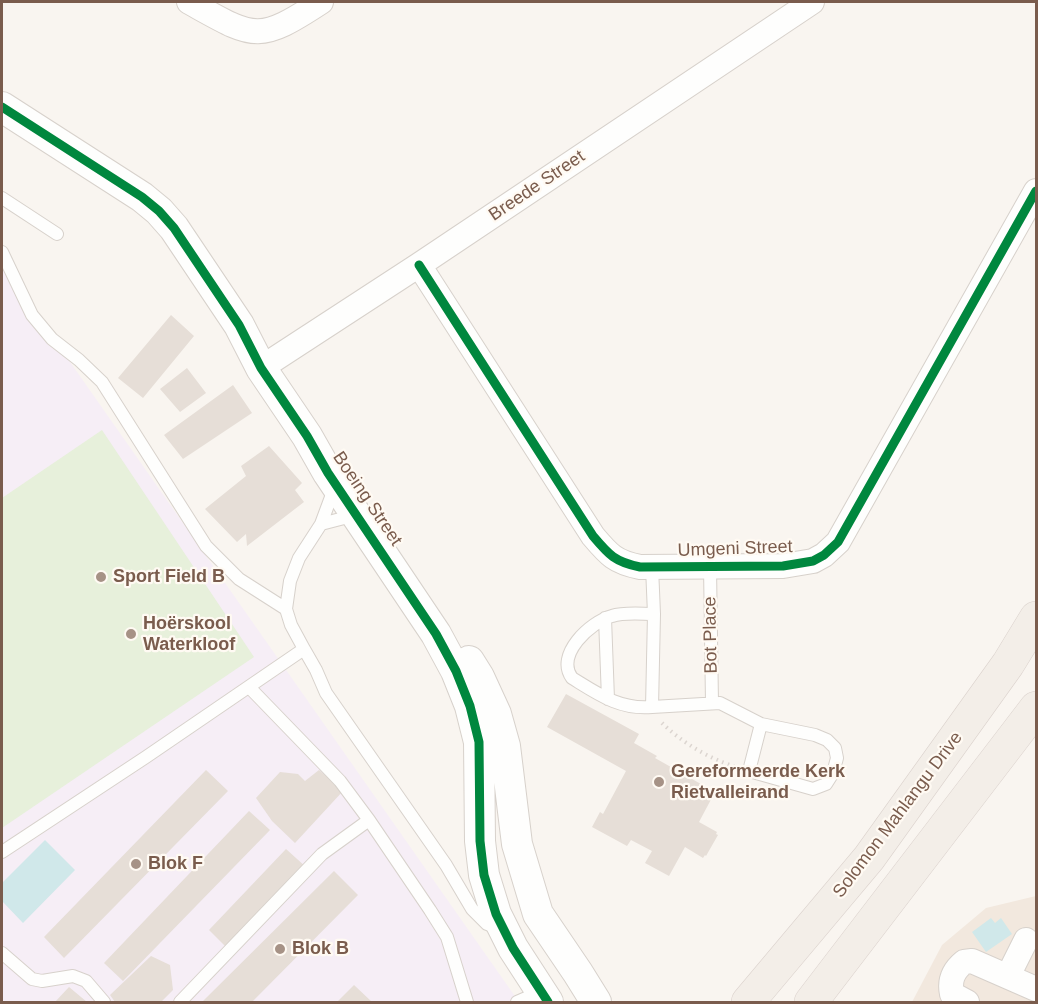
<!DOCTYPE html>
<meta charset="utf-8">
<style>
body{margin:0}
#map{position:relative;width:1038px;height:1004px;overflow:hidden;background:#f9f5f0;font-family:Helvetica,sans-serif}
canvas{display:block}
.frame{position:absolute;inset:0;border:3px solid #7a5c4d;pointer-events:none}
</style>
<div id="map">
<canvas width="1038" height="1004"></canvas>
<div class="frame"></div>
</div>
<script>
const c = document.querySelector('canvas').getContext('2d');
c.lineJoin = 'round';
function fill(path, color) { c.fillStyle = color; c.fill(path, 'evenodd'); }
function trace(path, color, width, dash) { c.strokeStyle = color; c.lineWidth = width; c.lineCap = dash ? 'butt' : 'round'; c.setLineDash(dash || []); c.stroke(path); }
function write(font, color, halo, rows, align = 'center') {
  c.font = font + ' Helvetica,sans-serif'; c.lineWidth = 4.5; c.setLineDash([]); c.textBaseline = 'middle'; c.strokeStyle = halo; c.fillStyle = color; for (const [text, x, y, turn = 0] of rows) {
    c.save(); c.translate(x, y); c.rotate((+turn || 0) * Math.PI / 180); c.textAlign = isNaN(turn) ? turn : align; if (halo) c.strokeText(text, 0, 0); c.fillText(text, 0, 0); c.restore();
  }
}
const residential = new Path2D(`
 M1036,896V1002H912L942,945L986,908Z`);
const education = new Path2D(`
 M2,265L519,1002H2Z`);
const green = new Path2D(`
 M102,430L254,657L2,828V498Z`);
const water = new Path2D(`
 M45,840L75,870L23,923L2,901V883Z
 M991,918L995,923L1001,918L1012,934L986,952L972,932Z`);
const building = new Path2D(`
 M171,315L194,336L143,398L118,378Z
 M187,368L206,393L180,412L160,389Z
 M233,385L252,413L183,459L164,435Z
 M269,446L302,483L295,490L304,502L247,546L246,534L237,542L205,509L246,476L241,466Z
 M566,694L639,734L634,743L657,756L655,758L715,792L699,822L717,832L716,834L718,835L706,856L705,855L703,858L685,847L669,876L645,863L652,851L631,840L627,846L592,827L600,812L603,814L626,771L547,727Z
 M206,770L228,791L64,958L44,937Z
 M319,770L343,791L295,843L272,821L256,798L280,772L298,774L305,781Z
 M249,811L270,830L123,981L104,963Z
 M286,849L307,868L231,952L209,930Z
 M334,871L358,895L252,1002H202Z
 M151,956L170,965L173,990L161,1002H115L110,995Z
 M354,985L372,1002H337Z
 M69,987L87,1002H55Z`);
const path = new Path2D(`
 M662,723C680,741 709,759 734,766`);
const service = new Path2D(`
 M2,198L57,234
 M2,252L32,315L52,339L79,360L102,382L206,546L239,579L286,609
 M321,524L348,517L379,519
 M652,567L654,614C641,614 624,612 612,616C590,622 555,655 572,678C598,694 620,710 652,707L654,614
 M710,567L712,703
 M605,618L608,699
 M304,649L316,670L326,693L446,865L472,909L487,924L495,927
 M249,687L340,781L369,820L430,910L447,937L467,1002
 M652,707L720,703L761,724L815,735L827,740L835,748L837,758L833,773L826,784L813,789L749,771L761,724
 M2,852L146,757L304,649L291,625L286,609L290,581L299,558L321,524L334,489
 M2,953L32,979L42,981L73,976L86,981L104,1002
 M180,1002L322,854L369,820
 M517,1002L540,992`);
const minor = new Path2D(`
 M189,2C254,38 257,44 321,2
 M419,265L593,536C609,555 615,562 640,567L783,566L813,561L824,555L838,542L1036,191
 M261,368L419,265L812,2
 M1008,976L1026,940
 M967,1002L952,994C949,980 953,971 964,962L972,961L1036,989`);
const tertiary = new Path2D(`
 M2,107L142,197L159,211L174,228L239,325L261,368L307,436L328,473L436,634L456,671L470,706L479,742L480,841L484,875L496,914L513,948L548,1002
 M469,661L479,677L496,714L505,746L517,844L538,914L578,973L596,1002`);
const primary = new Path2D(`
 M748,1002L869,858L1008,664L1036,618
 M811,1002L1036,708`);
const cycleway = new Path2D(`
 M2,107L142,197L159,211L174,228L239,325L261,368L307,436L328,473L436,634L456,671L470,706L479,742L480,841L484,875L496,914L513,948L548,1002
 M419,265L593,536C609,555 615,562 640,567L783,566L813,561L824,555L838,542L1036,191`);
const markers = [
 [101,577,6,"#a69286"],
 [131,634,6,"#a69286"],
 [659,782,6,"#a69286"],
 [136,864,6,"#a69286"],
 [280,949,6,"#a69286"]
];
const streetNames = [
 ["Breede Street",537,186,-34],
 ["Boeing Street",367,499,56],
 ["Umgeni Street",735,549,-2],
 ["Bot Place",711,635,-91],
 ["Solomon Mahlangu Drive",898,815,-53]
];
const poiNames = [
 ["Sport Field B",113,577],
 ["Hoërskool",143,624],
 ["Waterkloof",143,645],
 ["Gereformeerde Kerk",671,772],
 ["Rietvalleirand",671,793],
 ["Blok F",148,864],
 ["Blok B",292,949]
];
fill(residential, '#f2e8de');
fill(education, '#f6eef6');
fill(green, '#e7f0db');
fill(water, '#d0e8ea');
fill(building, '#e6ded7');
trace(service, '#d7d1cb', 14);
trace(minor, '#d7d1cb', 26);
trace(tertiary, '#d7d1cb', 32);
trace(primary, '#dad1cc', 34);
trace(path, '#dcd5d0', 4, [1.5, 4.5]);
trace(service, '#fefefd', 12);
trace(minor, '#fefefd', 24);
trace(tertiary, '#fefefd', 30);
trace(primary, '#f3eee8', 33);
trace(cycleway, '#00873e', 9);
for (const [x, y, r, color] of markers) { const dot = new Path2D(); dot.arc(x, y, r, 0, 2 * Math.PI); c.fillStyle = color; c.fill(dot); trace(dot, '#fffaf3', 2); }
write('18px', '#7a5c4d', '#fffaf3', streetNames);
write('bold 18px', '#7a5c4d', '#fffaf3', poiNames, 'left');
</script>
